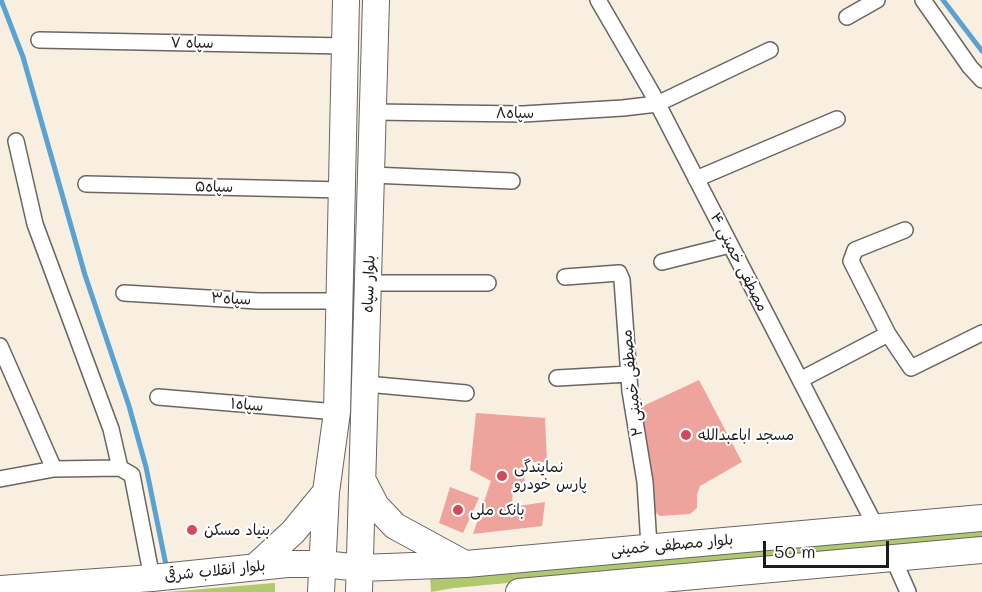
<!DOCTYPE html>
<meta charset="utf-8">
<style>
body{margin:0}
#map{position:relative;width:982px;height:592px;overflow:hidden;background:#f8efe0;font-family:Mali,sans-serif}
canvas{display:block}
.scale{position:absolute;left:763px;top:541px;width:126px;height:27px;box-sizing:border-box;border:3px solid #1c1c1c;border-top:0;padding-left:8px;font-size:18px;line-height:21px;white-space:nowrap;color:#1c1c1c;-webkit-text-stroke:4px #fff;paint-order:stroke}
</style>
<div id="map">
<canvas width="982" height="592"></canvas>
<div class="scale">50 m</div>
</div>
<script>
const c = document.querySelector('canvas').getContext('2d');
c.lineJoin = 'round';
function fill(path, color) { c.fillStyle = color; c.fill(path, 'evenodd'); }
function trace(path, color, width, dash) { c.strokeStyle = color; c.lineWidth = width; c.lineCap = dash ? 'butt' : 'round'; c.setLineDash(dash || []); c.stroke(path); }
function write(font, color, halo, rows, align = 'center') {
  c.font = font + ' Mali,"Playpen Sans Arabic",sans-serif'; c.lineWidth = 4.5; c.setLineDash([]); c.textBaseline = 'middle'; c.strokeStyle = halo; c.fillStyle = color; for (const [text, x, y, turn = 0] of rows) {
    c.save(); c.translate(x, y); c.rotate((+turn || 0) * Math.PI / 180); c.textAlign = isNaN(turn) ? turn : align; if (halo) c.strokeText(text, 0, 0); c.fillText(text, 0, 0); c.restore();
  }
}
const green = new Path2D(`
 M982,528V538L454,588L431,592L430,574L452,578Z
 M275,583V592H167L274,583Z`);
const stream = new Path2D(`
 M1,0L23,57L85,275L129,406L146,467L167,570
 M943,0L982,51`);
const building = new Path2D(`
 M699,380L742,462L700,486L697,495V508L690,514L660,516L652,510L641,407Z
 M476,413L545,418L547,462H526L524,485L513,486L512,507L545,502L542,526L473,534L491,481L470,470Z
 M450,487L479,498L463,533L439,523Z`);
const street = new Path2D(`
 M598,0L652,93L876,527
 M923,0L970,67L982,80
 M847,17L877,0
 M39,40L345,46
 M373,112L523,114L623,108L657,104L770,50
 M16,141L35,224L111,429L120,468
 M372,175L512,181
 M696,179L837,119
 M86,184L342,190
 M662,262L730,245
 M565,277L619,273L622,280L630,391L645,482L649,546
 M369,283H488
 M124,293L258,301H339
 M888,334L911,368L982,333
 M0,346L54,469
 M557,378L629,374
 M800,380L888,334L851,261L855,250L905,230
 M366,384L466,393
 M158,397L337,412
 M0,479L54,469L120,468L132,475L152,578
 M893,558L908,592`);
const primary = new Path2D(`
 M363,481L376,506L395,526L463,563
 M255,567L293,532L326,492
 M0,589L152,578L287,564H323L361,568L466,564L982,518
 M321,592L326,492L337,412L346,0
 M359,592L376,0
 M519,592L982,550`);
const markers = [
 [686,435,6,"#d1495b"],
 [502,476,6,"#d1495b"],
 [458,510,6,"#d1495b"],
 [192,530,6,"#d1495b"]
];
const streetNames = [
 ["سپاه ۷",192,43,1],
 ["سپاه۸",515,113],
 ["سپاه۵",214,187,1],
 ["مصطفی خمینی ۴",739,262,63],
 ["بلوار سپاه",369,284,-88],
 ["سپاه۳",231,299,3],
 ["مصطفی خمینی ۲",632,383,-96],
 ["سپاه۱",247,405,5],
 ["بلوار مصطفی خمینی",672,545,-5],
 ["بلوار انقلاب شرقی",215,571,-6]
];
const poiNames = [
 ["مسجد اباعبدالله",698,435],
 ["نمایندگی",514,467],
 ["پارس خودرو",514,484],
 ["بانک ملی",470,510],
 ["بنیاد مسکن",204,530]
];
fill(green, '#b0c96f');
trace(stream, '#5aa2d1', 5);
fill(building, '#eea39d');
trace(street, '#696661', 18);
trace(primary, '#696661', 28);
trace(street, '#fff', 15);
trace(primary, '#fff', 26);
for (const [x, y, r, color] of markers) { const dot = new Path2D(); dot.arc(x, y, r, 0, 2 * Math.PI); c.fillStyle = color; c.fill(dot); trace(dot, '#fff', 2); }
write('15px', '#1c1c1c', '#fff', streetNames);
write('15px', '#1c1c1c', '#fff', poiNames, 'left');
</script>
